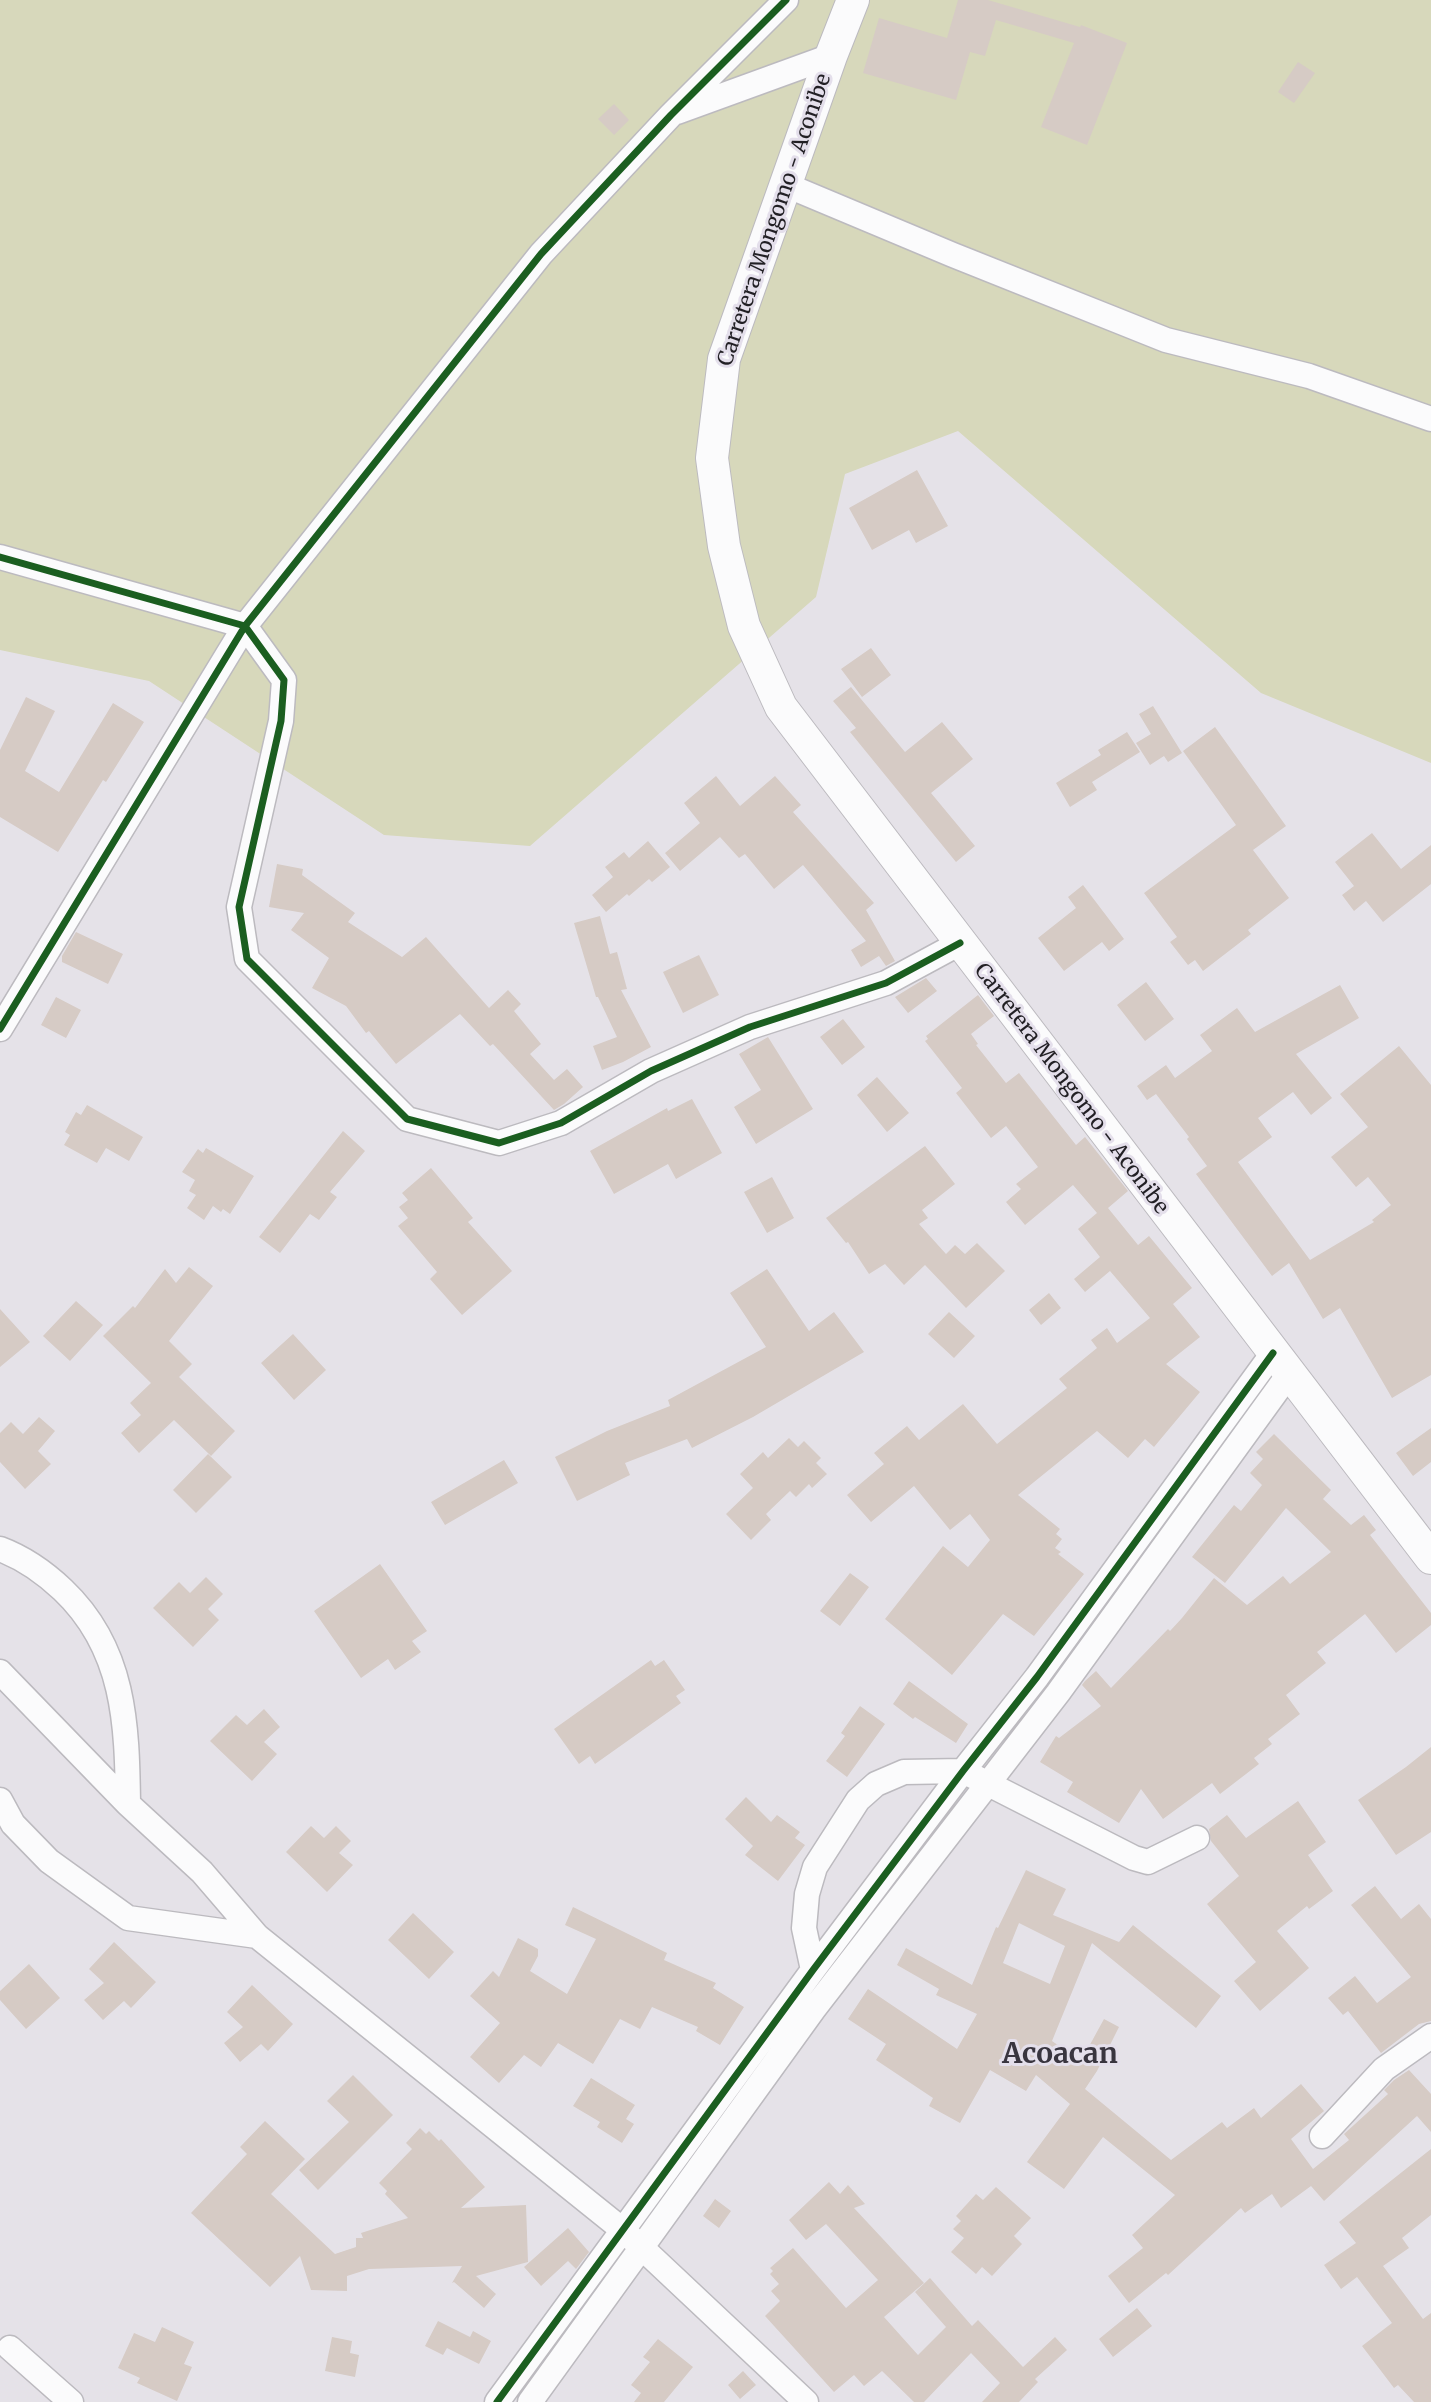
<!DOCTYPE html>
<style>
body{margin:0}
canvas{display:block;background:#e5e2e8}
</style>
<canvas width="1431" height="2402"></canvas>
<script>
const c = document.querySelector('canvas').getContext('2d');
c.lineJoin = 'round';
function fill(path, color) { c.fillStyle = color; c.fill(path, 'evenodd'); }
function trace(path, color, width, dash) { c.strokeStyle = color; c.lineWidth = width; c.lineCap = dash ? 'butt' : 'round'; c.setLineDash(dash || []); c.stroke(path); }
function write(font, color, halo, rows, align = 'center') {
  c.font = font + ' Merriweather,serif'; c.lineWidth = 6; c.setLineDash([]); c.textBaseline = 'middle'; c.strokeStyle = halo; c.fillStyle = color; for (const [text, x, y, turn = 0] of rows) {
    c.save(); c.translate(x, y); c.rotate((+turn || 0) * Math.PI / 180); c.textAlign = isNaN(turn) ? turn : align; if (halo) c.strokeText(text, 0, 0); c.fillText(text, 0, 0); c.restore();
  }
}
const green = new Path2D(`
 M0,0H1431V763L1261,693L958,431L845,474L816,597L530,846L384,835L149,681L0,650Z`);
const building = new Path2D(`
 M958,0H988L1080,27L1081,25L1127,43L1087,145L1041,127L1074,43L996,20L985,56L970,52L956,100L863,73L879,18L947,38Z
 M1298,62L1315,73L1294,103L1278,92Z
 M614,104L629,120L614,135L598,119Z
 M917,470L948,526L916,543L909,530L872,550L849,508Z
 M871,648L891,675L862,697L841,669Z
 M851,687L905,752L942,722L973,759L931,793L975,846L956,862L850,732L856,728L833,701Z
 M26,697L55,711L25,771L59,792L113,703L144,722L106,782L103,780L58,852L0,817V750Z
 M1153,706L1182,753L1168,762L1164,756L1150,765L1136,743L1151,734L1139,714Z
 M1215,727L1286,826L1253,850L1289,898L1248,930L1251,934L1203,971L1195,960L1188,965L1170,942L1177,937L1144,893L1236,825L1183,751Z
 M1127,732L1140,752L1092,782L1097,790L1070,807L1056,783L1101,755L1098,750Z
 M716,776L740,806L775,776L801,805L793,812L874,903L866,910L895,961L886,966L879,956L861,967L851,950L866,941L803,865L774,889L745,854L739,858L720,837L680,871L665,853L700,823L684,803Z
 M1372,833L1401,869L1431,845V884L1383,922L1366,901L1354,911L1342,895L1354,886L1335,862Z
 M648,841L670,867L652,882L649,879L629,896L627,894L606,912L592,895L613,877L605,867L624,852L629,858Z
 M277,864L303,869L302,875L355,913L348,922L402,957L426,937L489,1008L508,990L521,1004L514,1011L541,1044L530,1054L554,1080L567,1069L583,1087L564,1104L554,1110L493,1044L490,1046L460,1014L396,1064L369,1031L366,1033L346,1006L312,988L329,958L291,930L304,913L269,907Z
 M1083,885L1124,939L1109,951L1102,942L1064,971L1038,938L1076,908L1068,897Z
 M600,916L610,954L617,952L627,989L621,990L651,1047L623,1062L602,1070L593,1046L617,1037L598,997H596L574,923Z
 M76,932L123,954L108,984L62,962V956Z
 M699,955L719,995L683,1013L663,972Z
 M926,978L937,991L908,1013L895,997Z
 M1146,982L1174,1019L1145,1041L1117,1005Z
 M1340,985L1359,1018L1296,1054L1332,1098L1311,1115L1293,1092L1258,1118L1272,1137L1238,1162L1310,1260L1374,1222L1372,1220L1391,1205L1368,1177L1356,1187L1331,1157L1368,1127L1340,1094L1399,1046L1431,1085V1375L1392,1398L1340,1308L1323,1319L1289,1263L1272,1276L1196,1174L1207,1166L1187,1139L1189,1137L1156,1094L1147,1100L1137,1086L1166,1065L1175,1078L1212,1051L1200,1035L1237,1008L1255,1032Z
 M978,995L994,1016L971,1034L978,1044L976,1045L1006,1083L1019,1073L1076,1145L1085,1137L1128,1191L1108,1208L1138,1245L1149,1236L1192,1288L1173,1304L1200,1337L1166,1364L1200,1392L1154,1447L1145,1439L1128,1458L1097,1431L1018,1495L1060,1529L1056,1534L1062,1539L1055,1548L1061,1552L1058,1554L1084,1574L1034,1636L1003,1614L952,1675L885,1619L943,1546L968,1567L990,1540L970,1514L950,1530L914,1486L871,1522L847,1495L884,1464L874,1453L907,1426L919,1440L963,1404L997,1444L1067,1388L1059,1379L1097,1348L1091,1340L1107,1328L1117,1343L1150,1318L1110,1271L1085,1292L1074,1279L1100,1257L1078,1229L1097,1213L1073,1185L1025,1225L1006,1202L1021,1189L1016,1184L1038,1167L1006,1126L991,1138L956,1093L962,1088L925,1041L928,1039L926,1036Z
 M56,997L81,1010L66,1038L41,1025Z
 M843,1019L865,1047L842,1065L820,1037Z
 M768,1037L813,1109L756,1144L734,1107L761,1090L739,1054Z
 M877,1077L909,1113L887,1132L857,1095Z
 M692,1099L722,1153L676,1179L668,1164L614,1194L590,1151L667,1108L668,1111Z
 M87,1105L143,1137L129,1161L106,1148L97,1163L64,1145L70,1135L65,1132L76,1112L81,1115Z
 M343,1131L365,1151L330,1192L337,1197L319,1220L310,1214L280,1253L259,1237Z
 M925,1146L955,1184L922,1210L928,1218L919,1224L946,1254L955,1245L965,1254L977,1243L1005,1271L966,1308L925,1265L904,1285L885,1264L869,1274L848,1242L846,1243L826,1218Z
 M206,1148L254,1176L230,1214L223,1209L221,1212L213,1206L204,1220L187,1208L196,1195L189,1191L195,1180L182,1172L198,1149L203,1153Z
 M431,1168L473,1218L468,1222L512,1271L462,1315L430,1279L437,1272L398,1226L408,1218L399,1207L408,1200L402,1193Z
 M772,1177L794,1218L767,1233L744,1192Z
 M189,1267L213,1286L169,1341L192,1364L179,1377L235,1431L211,1456L174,1420L139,1453L121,1433L141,1415L130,1403L151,1383L103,1336L133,1306L135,1308L165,1269L176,1283Z
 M767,1269L809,1331L834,1312L864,1352L753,1417L692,1448L687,1439L625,1463L630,1475L577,1501L555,1457L607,1431L670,1406L668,1400L766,1347L730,1293Z
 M1049,1293L1061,1308L1041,1325L1029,1310Z
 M76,1301L103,1325L70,1361L43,1336Z
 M0,1309L30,1342L0,1367Z
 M949,1312L975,1336L954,1358L928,1334Z
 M293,1334L326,1370L294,1400L261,1363Z
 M39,1417L55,1431L38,1451L51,1464L25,1489L0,1462V1433L11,1422L23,1434Z
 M1431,1428V1462L1413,1476L1396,1453Z
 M1274,1434L1331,1490L1323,1499L1351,1525L1364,1515L1376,1530L1370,1535L1431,1613V1625L1396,1653L1365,1614L1317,1652L1326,1663L1286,1695L1300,1714L1268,1739L1272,1744L1254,1758L1259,1764L1220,1794L1212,1783L1163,1819L1141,1789L1119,1823L1067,1792L1073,1782L1040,1762L1056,1736L1059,1738L1101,1706L1082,1685L1085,1681L1096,1671L1111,1688L1168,1629L1170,1631L1182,1618L1214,1578L1247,1605L1283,1576L1290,1584L1331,1552L1286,1508L1225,1583L1192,1557L1234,1505L1241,1511L1262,1485L1250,1473L1263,1459L1256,1452Z
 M789,1438L798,1447L804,1441L821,1458L816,1463L827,1474L812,1488L809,1484L796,1497L790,1491L766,1514L771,1520L751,1540L726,1514L753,1488L740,1474L763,1452L768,1458Z
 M208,1454L232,1477L196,1513L173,1490Z
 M504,1460L518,1483L445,1525L431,1502Z
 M380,1564L427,1631L412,1641L421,1652L395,1670L388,1659L361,1678L314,1611Z
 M850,1573L869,1587L840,1626L820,1611Z
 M206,1577L223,1594L208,1609L219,1620L193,1647L153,1608L179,1582L190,1593Z
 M651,1660L655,1666L664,1660L685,1690L676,1696L681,1703L595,1764L590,1756L579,1764L554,1729Z
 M909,1681L968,1724L956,1743L915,1717L913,1719L893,1704Z
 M860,1706L885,1724L847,1777L826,1761L845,1736L841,1733Z
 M264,1709L280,1727L264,1742L277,1754L252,1781L210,1741L236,1715L247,1725Z
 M1431,1747V1832L1396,1855L1358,1800L1406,1767Z
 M746,1797L771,1822L777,1815L800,1832L795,1838L805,1845L778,1881L745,1855L753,1846L725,1819Z
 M1298,1801L1326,1842L1308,1855L1333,1891L1309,1909L1307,1906L1279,1929L1277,1931L1309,1968L1260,2011L1234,1981L1256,1962L1207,1904L1239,1876L1211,1841L1209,1829L1227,1815L1246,1838Z
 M311,1826L324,1838L336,1826L351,1841L339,1853L353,1865L327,1892L286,1852Z
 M1026,1870L1066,1889L1053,1915L1119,1942L1133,1925L1221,1996L1196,2028L1092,1943L1052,2041L1081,2061L1104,2019L1119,2027L1097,2071L1085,2089L1171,2160L1222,2122L1227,2128L1254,2108L1261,2118L1301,2084L1324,2111L1291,2139L1313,2169L1349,2140L1344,2134L1388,2094L1384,2090L1394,2080L1409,2070L1431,2094V2132L1417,2116L1324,2201L1311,2186L1281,2208L1272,2194L1245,2213L1241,2208L1168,2275L1166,2273L1129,2303L1108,2276L1143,2248L1132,2235L1175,2195L1103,2137L1064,2189L1027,2162L1070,2104L1036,2075L1026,2091L990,2070L960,2123L929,2106L933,2098L876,2060L886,2044L848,2019L868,1989L957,2049L977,2014L936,1995L939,1989L897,1965L906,1948L972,1985L996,1927L998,1928ZM1019,1923L1065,1946L1050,1984L1003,1963Z
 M1375,1886L1401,1919L1419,1904L1431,1919V2021L1419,2024L1381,2053L1348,2011L1343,2015L1328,1998L1355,1976L1377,2003L1411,1977L1351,1905Z
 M573,1907L667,1953L664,1960L716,1983L713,1988L744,2007L720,2045L696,2031L698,2027L652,2007L640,2029L620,2019L593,2064L558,2043L541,2067L524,2055L499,2083L470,2057L500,2023L470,1996L493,1971L499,1977L518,1938L538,1949V1956L530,1971L567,1994L596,1939L565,1925Z
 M413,1913L454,1952L429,1979L388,1940Z
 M114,1942L156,1982L131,2008L124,2001L103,2020L84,2000L104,1983L89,1969Z
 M29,1964L60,1998L26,2029L0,2000V1991Z
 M252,1985L293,2024L268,2051L261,2044L240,2062L224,2043L243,2027L227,2012Z
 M353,2075L393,2115L318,2190L299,2170L349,2122L327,2101Z
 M591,2078L635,2105L626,2119L634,2124L622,2143L597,2127L600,2122L573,2106Z
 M265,2121L305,2159L271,2194L335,2254L356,2247V2238H363L361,2233L408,2218L385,2194L387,2191L379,2183L412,2149L406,2143L420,2128L426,2134L429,2131L439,2141L441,2139L485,2187L461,2208L526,2205L528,2262L476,2276L496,2294L484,2308L454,2282L452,2283L462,2266L369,2269L347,2276V2291L311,2290L300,2256L270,2287L191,2213L247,2154L240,2147Z
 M1431,2149V2215L1402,2238L1409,2248L1383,2266L1423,2319L1431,2313V2402H1414L1398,2385L1394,2388L1362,2346L1392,2323L1357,2277L1341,2289L1324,2265L1356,2243L1339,2222Z
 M829,2182L840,2194L848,2185L865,2204L854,2208L924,2283L884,2317L918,2355L946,2327L915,2292L930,2278L972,2326L978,2320L1023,2367L1055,2337L1067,2350L1035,2379L1038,2382L1019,2402H982L1000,2383L971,2353L924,2402H914L882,2371L864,2386L854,2375L834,2392L765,2316L780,2301L771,2291L779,2284L770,2274L773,2271L770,2268L793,2248L846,2308L878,2280L826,2224L806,2240L789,2220Z
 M996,2187L1031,2218L1014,2236L1022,2244L992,2276L982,2267L976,2274L951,2252L964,2238L953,2229L961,2221L956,2216L976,2194L983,2200Z
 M715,2199L731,2211L719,2228L703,2216Z
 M568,2228L589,2252L576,2269L568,2261L541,2286L524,2267Z
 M1137,2308L1152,2326L1113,2357L1099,2339Z
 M438,2321L470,2337L473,2331L491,2341L479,2364L447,2348L443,2355L425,2346Z
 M162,2327L194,2342L184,2364L192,2367L177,2401L137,2383L140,2378L118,2368L134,2333L155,2342Z
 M332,2337L352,2341L350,2353L359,2355L355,2377L325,2371Z
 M658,2339L693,2367L664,2402H634L641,2393L631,2385L650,2362L643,2357Z
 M743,2371L756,2385L740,2399L728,2385Z`);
const minor = new Path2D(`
 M677,112L831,56
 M786,185L953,255L1166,340L1309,376L1431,419
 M0,557L245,626L284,680L281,721L239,907L247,959L407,1119L499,1143L561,1123L651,1071L750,1027L886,983L960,943
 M0,1029L245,626L541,254L671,115L786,0
 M0,1549C24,1558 44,1572 63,1590C125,1649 127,1724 128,1804
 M0,1672L128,1804L202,1872L257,1936L624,2231L806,2402
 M0,1800L13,1824L49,1861L128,1918L257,1936
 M813,1970L804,1928L807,1894L815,1867L858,1800L876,1784L904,1772L963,1771L1134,1858L1148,1862L1197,1838
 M1322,2136L1384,2069L1431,2036
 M10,2348L71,2402
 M497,2402L813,1970L963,1771L1037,1677L1273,1353
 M530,2402L813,2010L1058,1693L1289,1374`);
const major = new Path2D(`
 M853,0L831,56L724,359L712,458L724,546L744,626L781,707L1431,1558`);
const cycleway = new Path2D(`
 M0,557L245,626L284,680L281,721L239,907L247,959L407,1119L499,1143L561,1123L651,1071L750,1027L886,983L960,943
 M0,1029L245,626L541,254L671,115L786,0
 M497,2402L813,1970L963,1771L1037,1677L1273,1353`);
const streetNames = [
 ["Carretera Mongomo - Aconibe",775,220,-71],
 ["Carretera Mongomo - Aconibe",1071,1089,53]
];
const districtNames = [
 ["Acoacan",1060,2055]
];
fill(green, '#d7d8bb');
fill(building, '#d6cbc5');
trace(minor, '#bcbabf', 27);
trace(major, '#bcbabf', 34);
trace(minor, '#fbfbfc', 24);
trace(major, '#fbfbfc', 32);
trace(cycleway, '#1b5e20', 7);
write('21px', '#211f24', '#e4dfeb', streetNames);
write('bold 28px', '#39353f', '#e4dfeb', districtNames);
</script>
